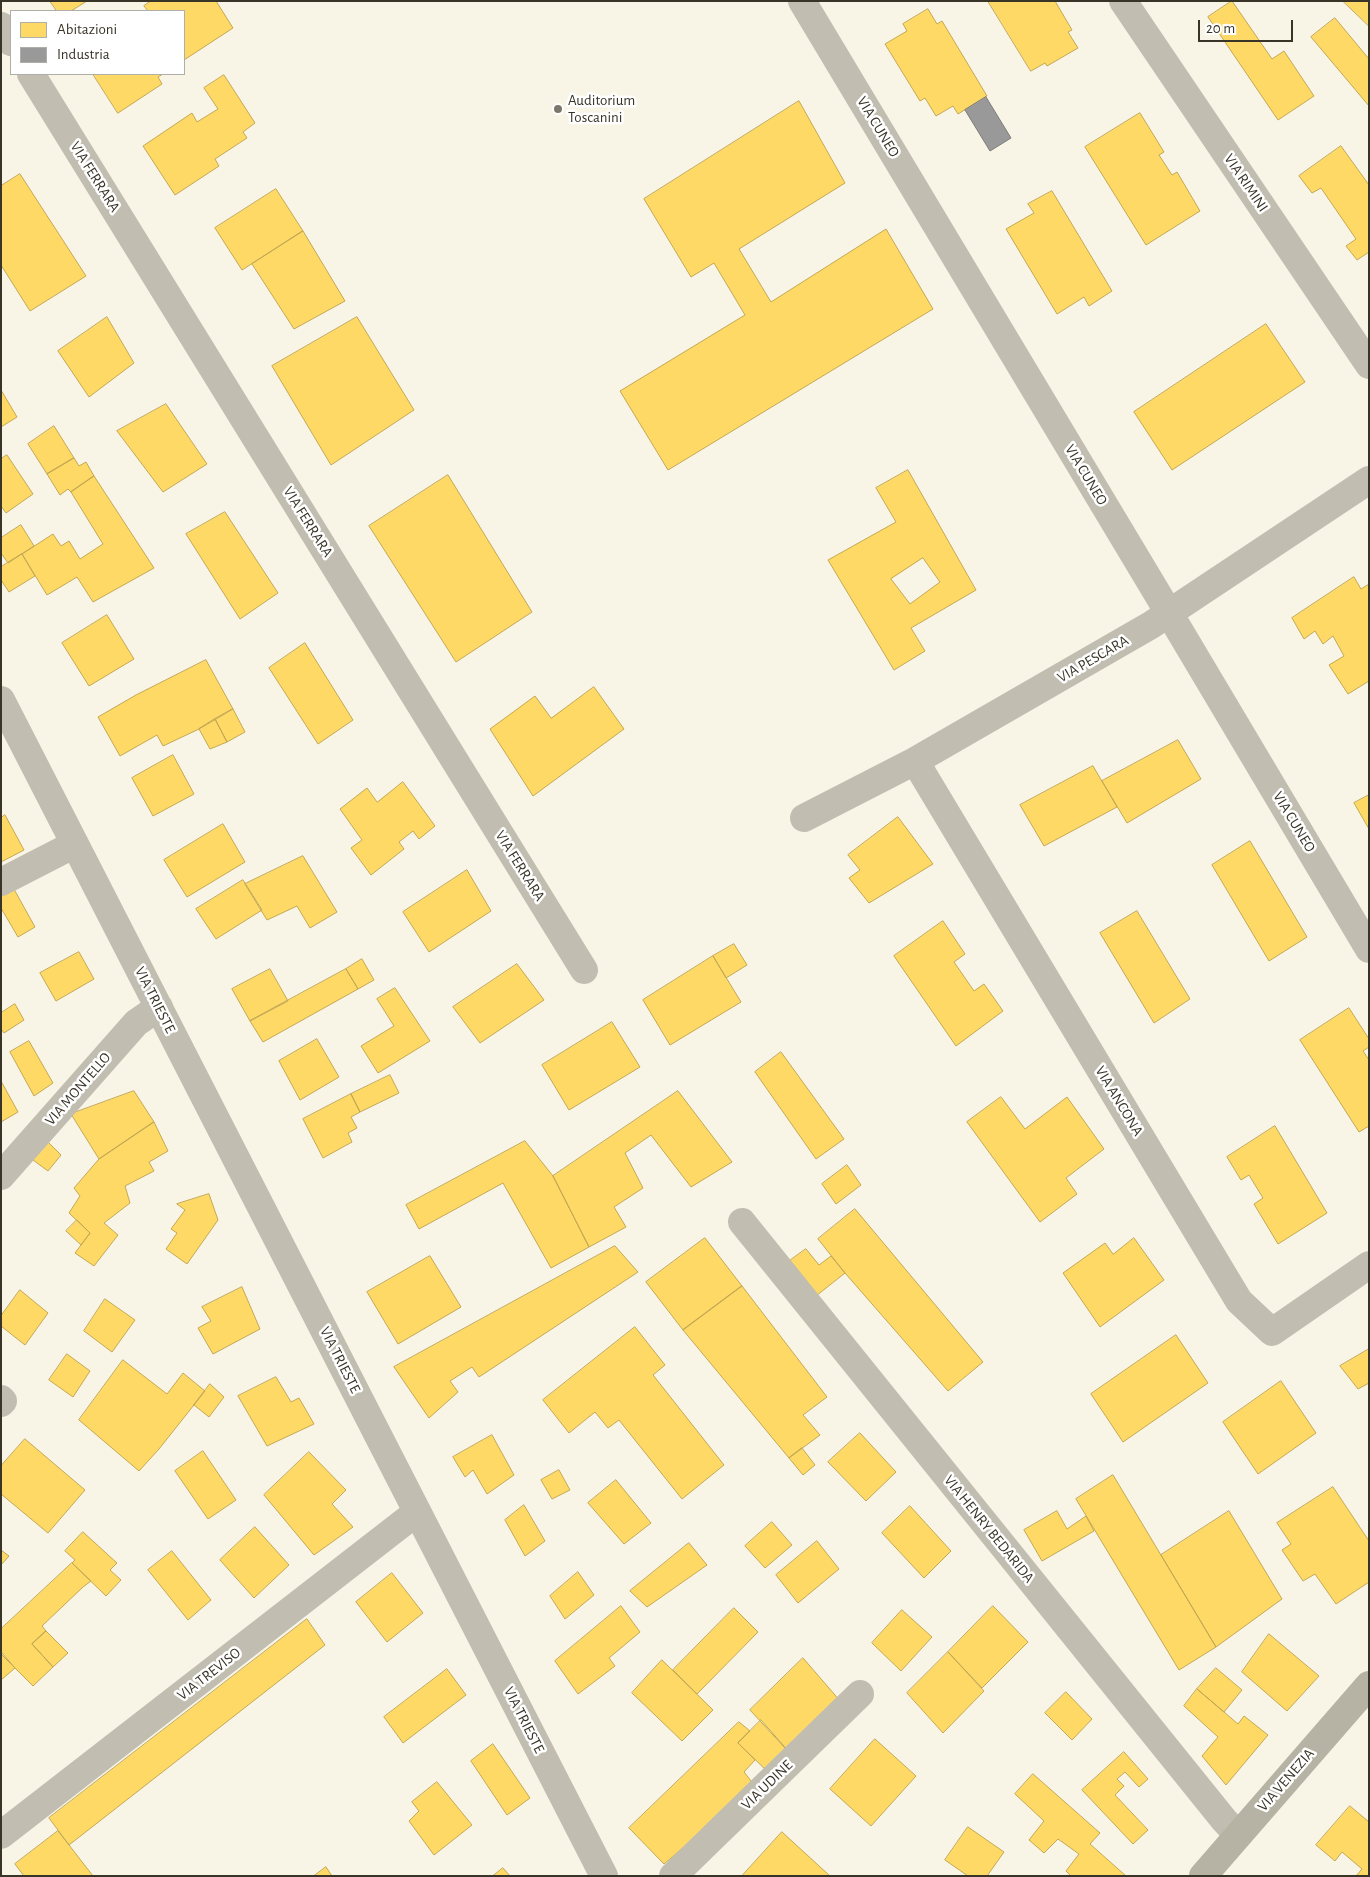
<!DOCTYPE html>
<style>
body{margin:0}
#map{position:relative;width:1370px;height:1877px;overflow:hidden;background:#f8f4e6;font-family:"Alegreya Sans",sans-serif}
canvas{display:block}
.frame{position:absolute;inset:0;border:2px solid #383428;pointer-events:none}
.legend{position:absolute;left:10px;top:10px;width:175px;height:65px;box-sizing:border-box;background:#fff;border:1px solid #afaea9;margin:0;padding:6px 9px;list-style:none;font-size:15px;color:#383428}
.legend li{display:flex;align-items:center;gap:10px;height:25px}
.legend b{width:25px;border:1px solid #afaea9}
.scale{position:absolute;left:1198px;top:20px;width:95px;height:22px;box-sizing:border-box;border:2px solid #383428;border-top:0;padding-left:6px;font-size:15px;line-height:18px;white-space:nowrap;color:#383428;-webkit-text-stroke:4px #fff;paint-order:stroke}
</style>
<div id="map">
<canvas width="1370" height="1877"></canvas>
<div class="frame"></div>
<ul class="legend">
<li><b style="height:14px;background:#ffd966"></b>Abitazioni</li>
<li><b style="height:14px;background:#999"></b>Industria</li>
</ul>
<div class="scale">20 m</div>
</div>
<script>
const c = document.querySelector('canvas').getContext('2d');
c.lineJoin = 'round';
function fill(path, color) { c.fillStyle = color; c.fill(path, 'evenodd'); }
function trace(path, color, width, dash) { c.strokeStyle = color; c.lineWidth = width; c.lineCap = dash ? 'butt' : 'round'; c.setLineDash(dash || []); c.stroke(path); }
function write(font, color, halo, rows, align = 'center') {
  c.font = font + ' "Alegreya Sans",sans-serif'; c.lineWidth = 5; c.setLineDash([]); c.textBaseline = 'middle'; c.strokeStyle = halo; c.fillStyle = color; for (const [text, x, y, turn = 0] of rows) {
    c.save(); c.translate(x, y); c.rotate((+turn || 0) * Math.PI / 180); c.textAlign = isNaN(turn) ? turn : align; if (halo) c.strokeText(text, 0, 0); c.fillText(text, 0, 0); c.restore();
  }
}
const homes = new Path2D(`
 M50,1H87L71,11H57Z
 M151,1H216L233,28L184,60V11H148L144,6Z
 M988,1H1055L1072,30L1068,32L1078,48L1047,66L1045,63L1031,71Z
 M1232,1L1272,59L1284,51L1314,96L1278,120L1208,17Z
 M1343,1H1369V26Z
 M928,9L937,24L942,21L987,96L958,114L953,106L936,116L925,98L920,101L885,44L907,31L903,24Z
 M1335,18L1369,59V106L1311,37Z
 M93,74H163L158,77L162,84L118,113Z
 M224,75L255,123L243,132L247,138L215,159L219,166L175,195L143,146L192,113L197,122L218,109L204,88Z
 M799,101L845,183L739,249L771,302L886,229L933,309L668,470L620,391L745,315L714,263L691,277L644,199Z
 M1140,113L1164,152L1159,155L1172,175L1177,172L1200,211L1146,245L1085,147Z
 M1341,146L1369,185V252L1357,260L1346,246L1356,239L1321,188L1312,193L1299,176Z
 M20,174L86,276L30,311L1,265V186Z
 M276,189L303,231L242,270L215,228Z
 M1052,191L1112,291L1089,306L1084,297L1057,314L1006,229L1034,213L1028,204Z
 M303,231L345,301L294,329L252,264Z
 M107,317L134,363L89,397L58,351Z
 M357,317L414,410L331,465L272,366Z
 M1266,324L1305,382L1172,470L1134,412Z
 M1,390L17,417L1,427Z
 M166,404L207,464L163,492L117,431Z
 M54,426L74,458L47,474L28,444Z
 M7,455L33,494L6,513L1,506V459Z
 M74,458L79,466L86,462L94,476L71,492L68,489L60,495L47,474Z
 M908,470L976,590L911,628L925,651L894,670L828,560L896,522L876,488ZM923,558L940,582L910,604L891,579Z
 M448,475L532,612L456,662L369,526Z
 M94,476L154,568L93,602L77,577L47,595L22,554L53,534L61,546L69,541L80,559L103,544L71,492Z
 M225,512L278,593L240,619L186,534Z
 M21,525L34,546L8,563L1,553V538Z
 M22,554L35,576L9,592L1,580V567Z
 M1354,577L1361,589L1369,584V681L1348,694L1329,665L1344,656L1333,636L1323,644L1315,631L1304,639L1292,618Z
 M107,615L134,659L89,686L62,643Z
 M305,643L353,720L318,744L269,668Z
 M206,660L233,709L199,729L163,746L157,735L120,756L98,717L136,695Z
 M594,687L624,729L533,796L490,729L535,696L551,718Z
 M233,709L245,732L227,742L215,719Z
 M215,719L227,742L210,749L199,729Z
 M1178,740L1201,779L1127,823L1102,781Z
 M173,755L194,794L153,816L132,778Z
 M1093,766L1117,807L1044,846L1020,805Z
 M403,782L435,826L419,839L413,831L399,842L404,849L371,875L351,848L362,840L340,809L367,788L377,802Z
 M1369,795V829L1354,803Z
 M5,815L24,850L1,862V818Z
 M898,817L933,864L869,903L849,878L860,870L848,855Z
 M223,824L245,862L187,897L164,860Z
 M1250,841L1307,937L1269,961L1212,865Z
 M303,856L337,912L310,928L297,906L267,920L245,884Z
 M467,870L491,911L429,952L403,912Z
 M243,880L262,910L216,939L196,909Z
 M10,882L35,927L18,937L1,908V887Z
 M1137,911L1190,999L1154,1023L1100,933Z
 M943,921L965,954L954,962L974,991L984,984L1003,1011L956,1046L894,956Z
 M734,944L747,965L726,978L713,956Z
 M79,952L94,979L56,1001L40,973Z
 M713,956L741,1002L670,1045L643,1000Z
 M362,959L374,980L358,989L346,969Z
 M517,964L544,1000L480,1043L453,1007Z
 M270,969L288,1001L250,1021L232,989Z
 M346,969L358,989L263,1042L250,1021Z
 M395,988L430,1041L378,1073L361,1046L394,1026L377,999Z
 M15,1004L24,1020L4,1033L1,1029V1013Z
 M1349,1008L1369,1039V1047L1363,1051L1369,1060V1126L1359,1132L1300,1040Z
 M612,1022L640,1067L569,1110L542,1065Z
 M317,1039L339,1077L300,1100L279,1061Z
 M29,1041L53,1083L34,1096L10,1052Z
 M781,1052L844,1139L816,1159L755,1072Z
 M390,1075L399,1093L360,1112L351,1094Z
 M1,1081L18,1112L1,1122Z
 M134,1091L154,1122L99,1159L71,1114Z
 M678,1091L732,1162L691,1187L651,1135L625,1153L643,1188L614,1207L626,1227L589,1247L553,1176Z
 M351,1094L360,1112L351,1117L357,1128L348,1133L352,1142L323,1158L303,1119Z
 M1001,1097L1025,1129L1067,1097L1104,1149L1066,1178L1077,1194L1040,1222L967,1122Z
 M154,1122L168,1151L149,1162L154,1171L125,1186L130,1203L104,1223L118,1235L94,1266L75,1253L90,1233L69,1213L80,1196L74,1188L99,1159Z
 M1275,1126L1327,1213L1278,1244L1254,1204L1263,1198L1249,1175L1241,1180L1227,1157Z
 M525,1141L553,1176L589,1247L551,1268L503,1183L419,1229L406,1205Z
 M48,1142L61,1155L48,1171L33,1160Z
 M847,1165L861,1185L836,1204L822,1184Z
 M209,1194L218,1220L187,1264L166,1249L177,1233L171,1229L185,1210L177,1204Z
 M855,1209L983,1362L948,1391L845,1273L818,1239Z
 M77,1220L90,1233L81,1245L66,1231Z
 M705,1238L742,1286L683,1330L646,1282Z
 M1134,1238L1164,1280L1100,1327L1063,1273L1105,1243L1113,1254Z
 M615,1246L638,1272L479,1377L472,1367L450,1381L458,1392L429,1418L394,1367Z
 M806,1249L819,1265L831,1256L845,1273L816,1296L788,1262Z
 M430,1256L461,1307L398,1344L367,1292Z
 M742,1286L827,1397L803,1415L820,1435L789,1458L683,1330Z
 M242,1287L260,1329L213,1354L198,1328L211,1321L202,1307Z
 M20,1290L48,1313L25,1345L1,1326V1316Z
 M105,1299L135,1320L112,1352L84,1331Z
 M635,1327L665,1365L653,1375L724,1465L682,1499L619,1420L608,1428L595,1412L569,1433L543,1400Z
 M1176,1335L1208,1383L1123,1442L1091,1394Z
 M1369,1349V1383L1358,1389L1340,1366Z
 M67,1354L90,1371L73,1397L49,1380Z
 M123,1360L167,1394L183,1373L205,1391L159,1449L139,1471L79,1420Z
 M276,1377L291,1402L299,1398L314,1424L267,1446L238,1396Z
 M1281,1381L1316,1433L1258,1474L1223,1422Z
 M210,1384L224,1397L209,1417L194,1405Z
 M860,1433L896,1472L866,1501L828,1462Z
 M492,1435L514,1475L487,1494L473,1470L465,1477L453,1457Z
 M25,1439L85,1490L48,1533L1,1494V1466Z
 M802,1448L815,1465L803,1475L789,1458Z
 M203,1451L236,1500L208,1519L175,1471Z
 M309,1452L346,1490L332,1504L353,1527L314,1555L264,1495Z
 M559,1470L570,1490L552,1499L541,1480Z
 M1113,1475L1216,1647L1179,1670L1076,1499Z
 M616,1480L651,1523L624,1544L588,1503Z
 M1333,1487L1369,1541V1582L1336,1604L1315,1574L1303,1581L1282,1550L1291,1544L1277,1523Z
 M524,1505L545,1541L525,1556L505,1520Z
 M910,1506L951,1551L924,1578L882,1533Z
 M1057,1511L1067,1529L1086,1516L1094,1531L1042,1561L1024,1530Z
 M1229,1511L1282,1599L1216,1647L1161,1555Z
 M772,1522L792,1545L765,1568L745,1546Z
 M255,1527L289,1565L254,1598L220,1560Z
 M83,1532L117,1563L110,1570L121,1580L106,1596L72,1563L75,1560L65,1551Z
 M817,1541L839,1569L798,1603L776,1575Z
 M689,1543L707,1565L647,1607L630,1591Z
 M1,1550L9,1556L1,1565Z
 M172,1551L211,1600L188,1620L148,1570Z
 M72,1563L91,1581L83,1587L42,1626L46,1631L32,1644L53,1667L33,1686L1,1654V1629Z
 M578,1572L594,1595L565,1619L550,1596Z
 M392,1573L423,1613L387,1642L356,1602Z
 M621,1606L640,1632L609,1658L615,1666L578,1694L555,1661Z
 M993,1606L1028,1642L982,1688L948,1652Z
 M734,1608L758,1632L697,1694L673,1670Z
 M902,1610L932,1637L901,1671L872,1643Z
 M307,1619L325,1645L69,1845L49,1818Z
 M46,1631L68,1653L53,1667L32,1644Z
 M1269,1634L1319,1676L1287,1711L1242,1672Z
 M948,1652L984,1691L943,1733L907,1693Z
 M2,1653L15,1668L1,1680V1654Z
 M803,1658L841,1702L785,1748L750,1710Z
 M662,1660L713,1710L682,1741L632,1693Z
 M1216,1668L1242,1690L1224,1712L1197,1689Z
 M447,1669L466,1695L403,1743L384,1717Z
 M1197,1689L1238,1724L1244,1716L1268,1735L1226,1785L1202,1756L1218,1737L1184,1706Z
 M1066,1692L1092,1719L1072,1740L1045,1713Z
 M761,1720L790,1753L769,1773L738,1743Z
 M739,1722L750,1731L738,1743L755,1760L744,1772L755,1786L664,1864L629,1828Z
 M875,1739L916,1776L871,1826L830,1789Z
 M493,1744L530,1798L507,1815L471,1761Z
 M1124,1752L1148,1779L1139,1787L1125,1772L1117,1779L1124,1786L1115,1795L1148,1830L1133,1844L1082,1790Z
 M1033,1774L1100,1833L1090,1844L1126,1876H1071L1066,1871L1079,1854L1058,1839L1044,1853L1029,1840L1044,1821L1015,1794Z
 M437,1782L472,1825L434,1855L409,1821L419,1811L412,1802Z
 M1350,1806L1369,1822V1876H1356L1362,1869L1342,1852L1335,1861L1316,1845Z
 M968,1827L1004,1852L987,1876H968L945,1860Z
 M58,1831L69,1845L93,1876H24L15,1864Z
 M782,1832L830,1876H742Z
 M326,1867L332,1876H314Z
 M503,1868L510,1876H493Z`);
const industry = new Path2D(`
 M986,97L1011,138L990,151L965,110Z`);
const street = new Path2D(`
 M802,1L1169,613L1369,949
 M1123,1L1369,365
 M1,26L11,42
 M31,74L584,970
 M1,700L604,1876
 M915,761L1239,1301L1272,1332L1369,1265
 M804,818L915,761L1151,625L1369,480
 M1,882L75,844
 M1,1176L136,1023L159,1007
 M742,1222L1224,1820L1238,1835
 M1,1399L3,1401L1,1403
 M1,1835L417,1512
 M673,1876L860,1694`);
const secondary = new Path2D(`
 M1203,1876L1369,1685`);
const markers = [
 [558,109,5,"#7b776a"]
];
const poiNames = [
 ["Auditorium",568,100],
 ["Toscanini",568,117]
];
const streetNames = [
 ["VIA CUNEO",878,127,59],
 ["VIA FERRARA",95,177,58],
 ["VIA RIMINI",1246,183,56],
 ["VIA CUNEO",1086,475,59],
 ["VIA FERRARA",308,522,58],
 ["VIA PESCARA",1093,659,-30],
 ["VIA CUNEO",1294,822,59],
 ["VIA FERRARA",520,866,58],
 ["VIA TRIESTE",155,1000,63],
 ["VIA MONTELLO",78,1089,-49],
 ["VIA ANCONA",1119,1101,59],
 ["VIA TRIESTE",340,1360,63],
 ["VIA HENRY BEDARIDA",989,1529,51],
 ["VIA TREVISO",209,1674,-38],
 ["VIA TRIESTE",524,1720,63],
 ["VIA VENEZIA",1286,1780,-49],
 ["VIA UDINE",767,1785,-44]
];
fill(homes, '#ffd966');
trace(homes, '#c3a853', 1);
fill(industry, '#999');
trace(industry, '#7c7b77', 1);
trace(street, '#c1beb1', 28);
trace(secondary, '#b6b2a4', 28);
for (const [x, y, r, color] of markers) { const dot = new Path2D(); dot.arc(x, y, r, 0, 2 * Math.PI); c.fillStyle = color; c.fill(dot); trace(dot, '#fff', 2); }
write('15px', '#383428', '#fff', poiNames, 'left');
write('15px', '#383428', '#fff', streetNames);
</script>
